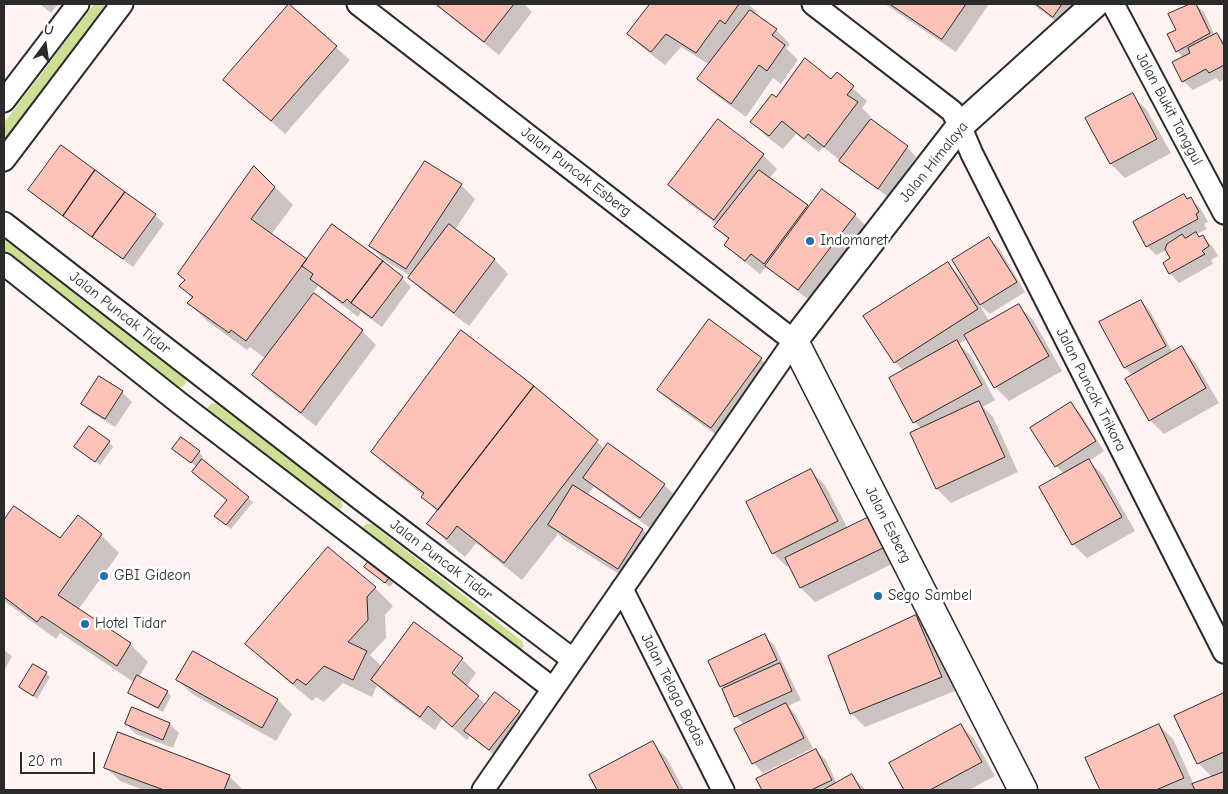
<!DOCTYPE html>
<style>
body{margin:0}
#map{position:relative;width:1228px;height:794px;overflow:hidden;background:#fff3f1;font-family:"Comic Neue",sans-serif}
canvas{display:block}
.frame{position:absolute;inset:0;border:5px solid #2b2b2b;pointer-events:none}
.north{position:absolute;left:20px;top:20px;width:50px;height:50px;-webkit-text-stroke:4px #fff;paint-order:stroke;rotate:14deg;font-size:14px;font-weight:700;line-height:20px;text-align:center;color:#2b2b2b}
.north::after{content:'';display:block;margin:auto;width:18px;height:22px;background:#2b2b2b;clip-path:polygon(50% 0,100% 100%,50% 72%,0 100%)}
.scale{position:absolute;left:20px;top:752px;width:75px;height:22px;box-sizing:border-box;border:2px solid #2b2b2b;border-top:0;padding-left:6px;font-size:15px;line-height:18px;white-space:nowrap;color:#2b2b2b;-webkit-text-stroke:4px #fff;paint-order:stroke}
</style>
<div id="map">
<canvas width="1228" height="794"></canvas>
<div class="frame"></div>
<div class="north">U</div>
<div class="scale">20 m</div>
</div>
<script>
const c = document.querySelector('canvas').getContext('2d');
c.lineJoin = 'round';
function fill(path, color) { c.fillStyle = color; c.fill(path, 'evenodd'); }
function trace(path, color, width, dash) { c.strokeStyle = color; c.lineWidth = width; c.lineCap = dash ? 'butt' : 'round'; c.setLineDash(dash || []); c.stroke(path); }
function write(font, color, halo, rows, align = 'center') {
  c.font = font + ' "Comic Neue",sans-serif'; c.lineWidth = 5; c.setLineDash([]); c.textBaseline = 'middle'; c.strokeStyle = halo; c.fillStyle = color; for (const [text, x, y, turn = 0] of rows) {
    c.save(); c.translate(x, y); c.rotate((+turn || 0) * Math.PI / 180); c.textAlign = isNaN(turn) ? turn : align; if (halo) c.strokeText(text, 0, 0); c.fillText(text, 0, 0); c.restore();
  }
}
const green = new Path2D(`
 M94,4H108L4,143V123Z
 M4,238H9L185,378L186,383L182,387H178L4,252Z
 M218,403L341,500L343,506L339,511H333L208,414L207,408L211,404Z
 M366,524H372L522,641L524,646L520,650H515L363,533V527Z`);
const shadow = new Path2D(`
 M40,4H58L51,13Z
 M433,4H524L532,12L499,55L454,20L442,9Z
 M652,4H748L757,12L755,15L776,30L790,44L786,48L798,60L781,84L773,78L746,117L713,93L699,79L710,65L681,47L665,65L643,48L629,34Z
 M885,4H989L956,52Z
 M1032,4H1085L1068,30Z
 M1193,4H1195L1204,12L1215,36L1217,35L1224,42V79L1220,82L1216,78L1193,90L1183,81V58L1177,51L1169,35L1177,30L1170,14Z
 M290,6L350,60L285,134L225,80Z
 M837,74L867,101L862,108L871,117L869,119L907,147L916,157L888,197L823,147L819,152L796,134L783,149L766,136L752,122L777,98L831,81Z
 M1132,95L1146,109L1171,153L1125,178L1111,164L1087,119Z
 M763,155L777,169L769,179L809,208L855,215L869,229L813,303L766,267L760,274L740,258L726,245L729,240L716,227L718,225L683,199L669,185Z
 M461,185L475,199L455,230L495,260L508,274L469,326L424,292L410,278L411,276L384,260L370,246Z
 M275,187L293,205L271,235L307,261L402,278L411,287L382,327L361,312L358,317L318,286L304,305L362,331L376,345L316,426L267,389L254,375L266,359L250,347L247,350L207,321L189,303L193,299L181,286Z
 M29,190L155,215L164,224L133,267L39,199Z
 M1190,198L1200,208L1208,222L1204,224L1207,229L1197,234L1201,238L1203,237L1212,246L1218,256L1211,260L1213,264L1179,283L1170,273L1172,258L1167,250L1156,255L1147,246Z
 M989,239L999,248L1025,292L990,314L978,303L990,322L1019,306L1033,320L1062,371L1009,401L995,387L967,339L959,344L971,356L995,400L983,407L993,417L1018,472L951,503L937,489L912,434L922,429L914,422L904,371L895,362L947,263L961,277L967,286L969,285Z
 M1141,301L1150,311L1173,353L1181,348L1195,362L1219,403L1164,434L1150,420L1133,375L1125,368L1101,322Z
 M761,359L775,373L725,441L673,404L659,390Z
 M100,378L122,392L132,402L115,427L92,413L83,404Z
 M533,387L605,449L664,485L678,498L654,531L594,487L587,495L643,530L657,544L632,582L563,539L558,534L522,580L476,543L465,557L447,542L429,524L438,512L422,497L423,495L391,470L373,452Z
 M1070,403L1080,413L1104,451L1089,461L1103,475L1135,531L1087,558L1073,544L1064,474L1056,466Z
 M109,442L113,447L100,465L80,451Z
 M173,449L199,452L203,457L201,460L253,502L231,529L215,516L228,500L197,467Z
 M811,471L825,485L848,529L869,518L898,561L815,602L801,588L790,565L787,567L773,553Z
 M15,507L60,540L101,535L119,553L78,610L130,644L148,662L139,677L167,692L171,696L163,712L134,697L130,693L135,683L60,633L56,639L4,601V522Z
 M370,571L399,575L390,587Z
 M375,588L393,606L385,615L386,638L370,655L382,667L414,624L463,660H461L448,677L450,679L463,660L476,673L466,687L486,705L519,712L529,721L499,759L470,736L467,740L442,719L435,730L386,694L377,685L372,697L343,683L324,702L316,697L312,701L265,662L247,644Z
 M916,617L930,631L955,691L865,727L851,713Z
 M765,636L774,645L801,700L788,706L795,714L813,748L763,773L754,763L745,725L735,716L725,689L721,686Z
 M4,650L12,656L4,671Z
 M193,653L278,700L292,714L276,741L192,694L178,680Z
 M46,673L50,677L37,699L20,687Z
 M1224,694V790H1101L1087,758L1159,725L1173,739L1194,785L1212,777L1198,763L1176,717Z
 M126,724H170L179,733L173,748L136,734Z
 M960,725L974,739L995,776L969,790H906L891,763Z
 M652,743L666,757L684,790H599L591,775Z
 M816,750L826,760L837,784L852,776L866,790H763L758,779Z
 M106,767L229,776L243,790H143L120,781Z`);
const building = new Path2D(`
 M289,4L337,46L271,121L223,80Z
 M440,4H514L484,42L438,6Z
 M650,4H739L725,24L720,20L696,53L666,34L651,52L627,34Z
 M890,4H966L942,39Z
 M1036,4H1062L1053,17Z
 M1190,4H1196L1210,33L1176,52L1167,34L1176,30L1168,14Z
 M750,10L777,29L772,35L785,45L767,71L759,65L731,104L697,79Z
 M1217,33L1224,46V65L1209,73L1206,69L1182,82L1172,62L1190,53L1188,48Z
 M805,58L831,79L837,72L854,86L847,95L858,102L824,147L808,134L804,139L782,121L769,136L750,122L772,94L776,97Z
 M1133,93L1157,139L1110,164L1085,118Z
 M718,119L764,154L714,220L668,185Z
 M871,119L908,146L878,189L839,161Z
 M61,145L95,170L63,216L28,190Z
 M425,161L462,184L406,269L369,246Z
 M254,166L275,187L251,219L307,259L246,341L231,330L229,333L187,303L193,297L179,286L185,280L178,274Z
 M95,170L125,192L92,237L63,216Z
 M759,170L808,205L764,264L751,254L745,261L724,245L729,238L714,227Z
 M822,189L856,214L798,290L765,266Z
 M125,192L156,214L123,259L92,237Z
 M1184,194L1187,199L1191,197L1199,212L1196,214L1198,219L1146,247L1133,222Z
 M332,224L383,261L351,303L347,299L343,303L310,279L313,274L302,266Z
 M449,224L495,259L454,313L408,278Z
 M1196,232L1199,237L1203,235L1209,246L1202,251L1205,254L1169,274L1163,263L1170,258L1165,249L1167,244L1182,234L1185,238Z
 M989,237L1017,282L980,305L952,260Z
 M383,261L403,277L372,318L351,303Z
 M948,262L978,309L894,363L863,316Z
 M314,293L363,330L301,413L252,375Z
 M1141,300L1166,346L1124,368L1099,322Z
 M1019,304L1049,356L994,388L964,335Z
 M709,319L762,358L711,428L657,390Z
 M461,330L534,386L438,510L421,497L424,493L371,452Z
 M957,340L982,385L913,423L889,378Z
 M1182,346L1206,388L1149,421L1125,379Z
 M99,376L123,391L105,419L81,404Z
 M534,386L598,440L504,563L457,526L447,539L427,524Z
 M979,401L1005,457L936,489L910,433Z
 M1071,402L1096,441L1055,467L1030,428Z
 M89,426L110,441L95,462L74,447Z
 M181,437L200,451L191,463L172,449Z
 M608,443L665,484L640,518L583,478Z
 M202,459L249,497L226,525L214,516L227,500L192,472Z
 M1089,459L1122,517L1072,545L1039,487Z
 M811,469L838,521L772,554L746,502Z
 M573,485L643,529L618,569L548,525Z
 M14,506L60,538L78,515L102,534L58,595L131,643L117,666L42,616L37,622L4,597V520Z
 M869,517L885,547L800,588L785,558Z
 M328,547L376,587L367,597L368,620L348,642L367,651L353,680L324,666L306,685L297,679L293,684L245,644Z
 M374,554L395,570L385,583L364,567Z
 M916,615L942,677L850,714L828,656Z
 M414,622L463,658L452,673L479,696L452,727L428,706L420,717L371,680Z
 M765,634L777,660L720,687L708,661Z
 M193,651L278,699L262,728L176,680Z
 M780,663L792,691L734,717L722,689Z
 M33,664L47,672L33,696L19,687Z
 M137,675L168,691L158,708L128,693Z
 M495,692L520,711L489,750L464,731Z
 M1224,693V752L1197,764L1174,716Z
 M786,703L804,738L752,764L734,729Z
 M132,707L170,723L163,740L125,724Z
 M961,724L982,762L930,790H904L889,763Z
 M1159,724L1184,778L1156,790H1100L1085,758Z
 M118,732L230,775L224,790H164L104,768Z
 M653,741L679,790H597L589,775Z
 M816,749L832,780L811,790H762L756,779Z
 M1224,772V790H1195L1192,784Z
 M852,774L861,790H823Z`);
const minor = new Path2D(`
 M358,4L794,341L483,790
 M813,4L952,111L960,126L972,154L1224,652
 M1113,4L1224,213
 M4,101L78,4
 M4,160L122,4
 M4,223L363,501L572,659
 M4,264L178,402L552,688
 M622,589L723,790`);
const tertiary = new Path2D(`
 M794,341L960,126L1095,4`);
const secondary = new Path2D(`
 M794,341L1023,790`);
const markers = [
 [810,241,5,"#1f6fb2"],
 [104,576,5,"#1f6fb2"],
 [878,596,5,"#1f6fb2"],
 [85,624,5,"#1f6fb2"]
];
const streetNames = [
 ["Jalan Bukit Tanggul",1169,109,62],
 ["Jalan Himalaya",934,162,-51],
 ["Jalan Puncak Esberg",576,172,38],
 ["Jalan Puncak Tidar",120,313,38],
 ["Jalan Puncak Trikora",1091,390,63],
 ["Jalan Esberg",888,525,63],
 ["Jalan Puncak Tidar",441,560,37],
 ["Jalan Telaga Bodas",673,690,63]
];
const poiNames = [
 ["Indomaret",820,241],
 ["GBI Gideon",114,576],
 ["Sego Sambel",888,596],
 ["Hotel Tidar",95,624]
];
fill(green, '#cce095');
fill(shadow, '#0003');
fill(building, '#fdc2b7');
trace(building, '#2b2b2b', 1);
trace(minor, '#2b2b2b', 25);
trace(tertiary, '#2b2b2b', 30);
trace(secondary, '#2b2b2b', 31);
trace(minor, '#fff', 21);
trace(tertiary, '#fff', 26);
trace(secondary, '#fff', 28);
for (const [x, y, r, color] of markers) { const dot = new Path2D(); dot.arc(x, y, r, 0, 2 * Math.PI); c.fillStyle = color; c.fill(dot); trace(dot, '#fff', 2); }
write('15px', '#2b2b2b', '#fff', streetNames);
write('15px', '#2b2b2b', '#fff', poiNames, 'left');
</script>
